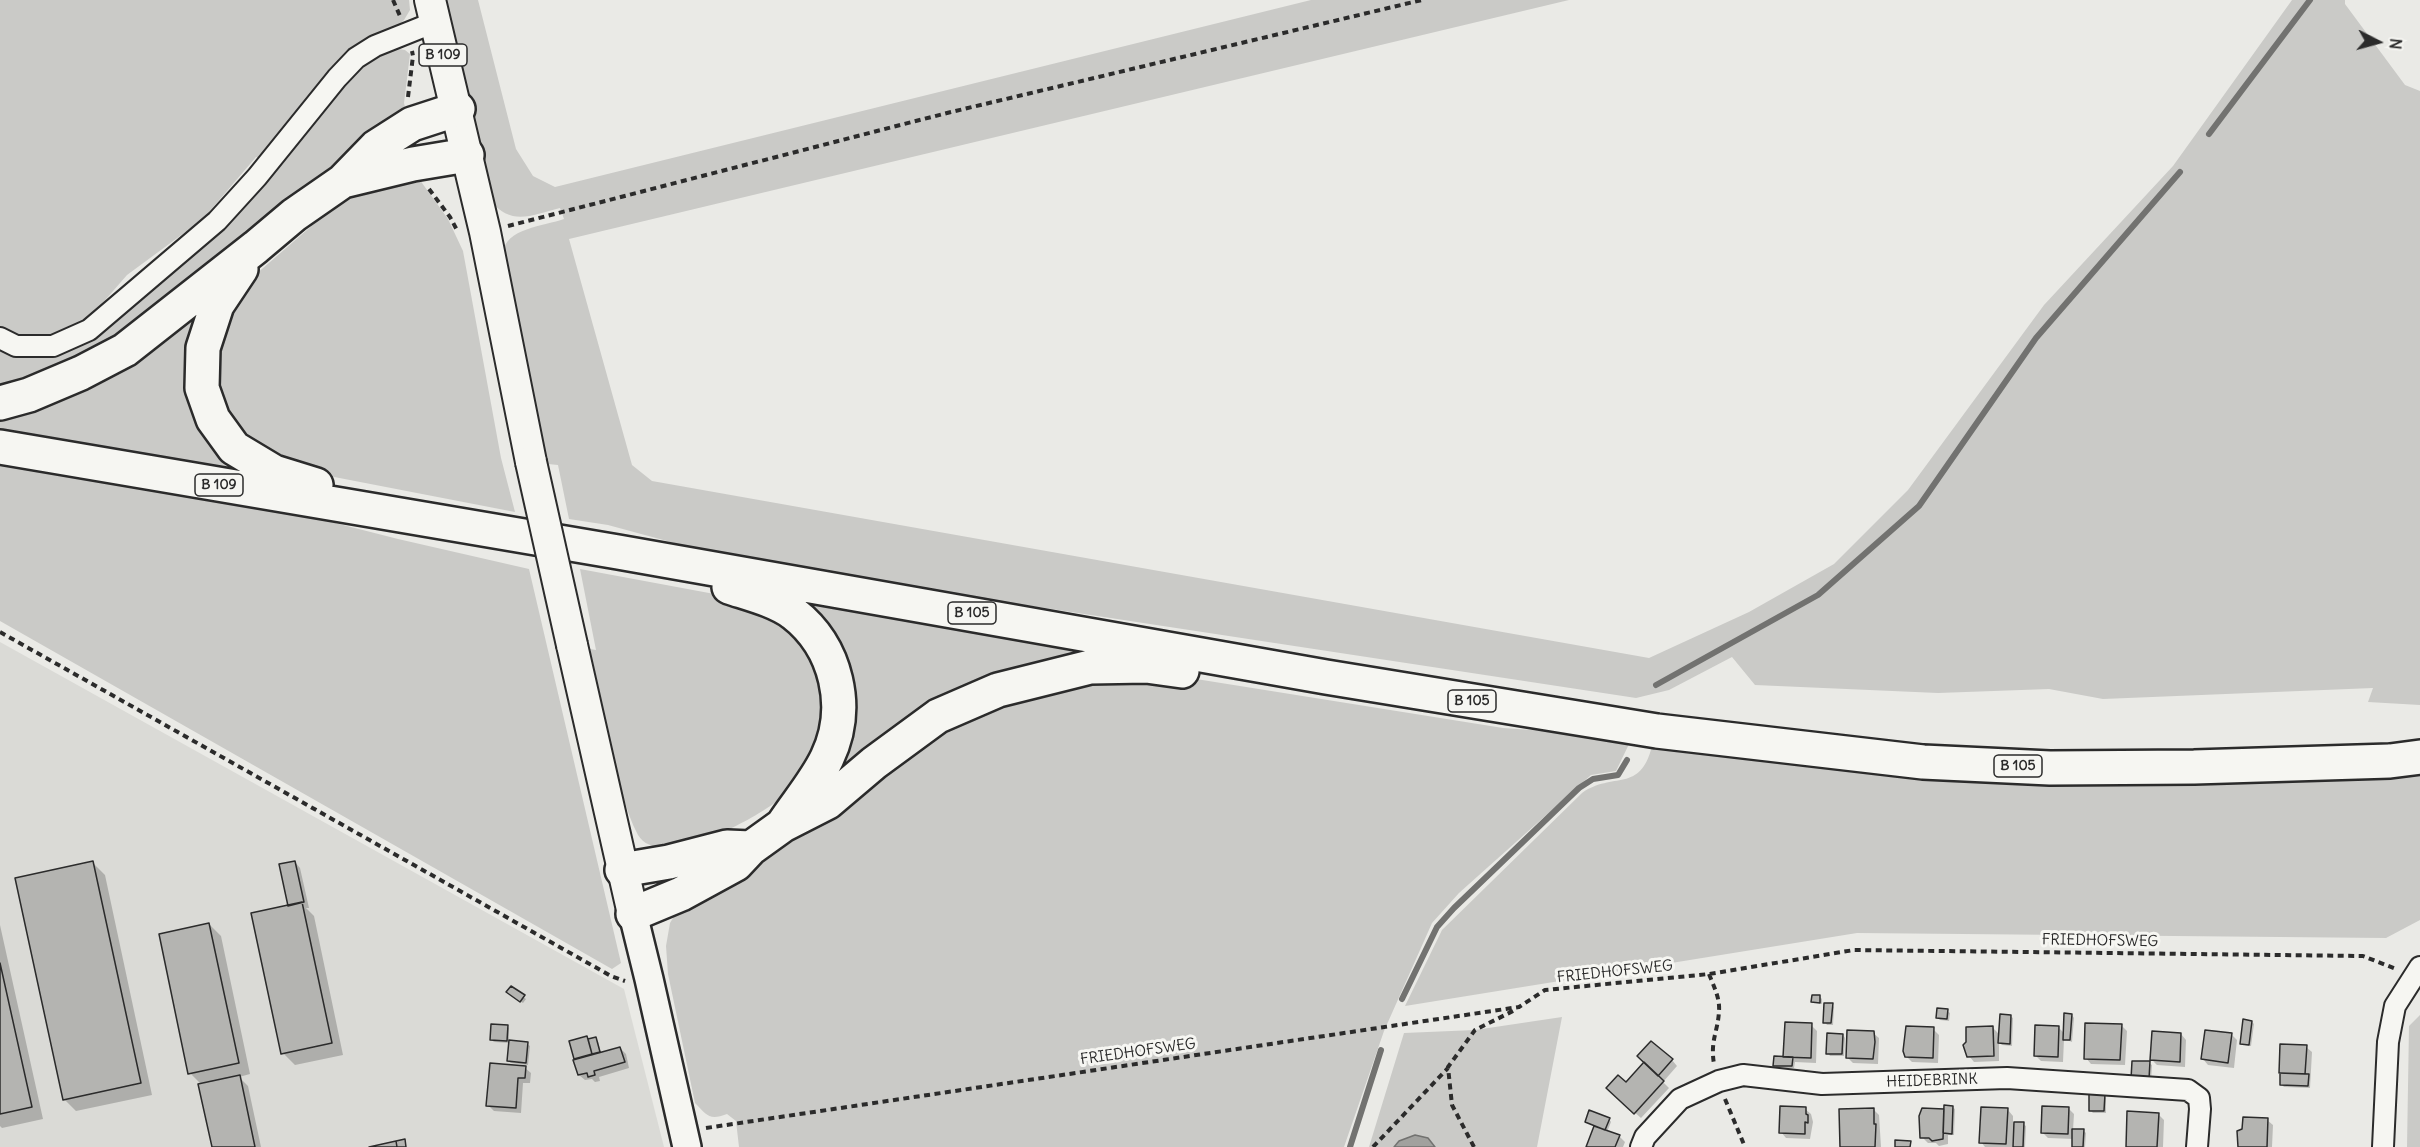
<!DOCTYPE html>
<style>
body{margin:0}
#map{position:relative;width:2420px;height:1147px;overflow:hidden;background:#eaeae6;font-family:Delius,sans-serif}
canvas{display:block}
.north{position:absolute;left:2348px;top:12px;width:60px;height:60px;-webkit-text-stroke:4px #f6f6f2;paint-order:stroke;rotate:96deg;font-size:16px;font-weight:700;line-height:24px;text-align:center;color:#2b2b2b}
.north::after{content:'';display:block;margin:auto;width:21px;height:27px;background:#2b2b2b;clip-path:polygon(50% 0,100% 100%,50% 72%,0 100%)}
</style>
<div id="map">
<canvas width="2420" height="1147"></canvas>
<div class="north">N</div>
</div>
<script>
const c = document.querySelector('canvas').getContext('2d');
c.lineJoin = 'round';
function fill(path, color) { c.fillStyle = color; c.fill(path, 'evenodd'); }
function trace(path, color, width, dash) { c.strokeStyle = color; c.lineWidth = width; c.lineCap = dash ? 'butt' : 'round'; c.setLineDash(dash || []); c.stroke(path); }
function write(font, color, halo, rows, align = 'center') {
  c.font = font + ' Delius,sans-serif'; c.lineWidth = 6; c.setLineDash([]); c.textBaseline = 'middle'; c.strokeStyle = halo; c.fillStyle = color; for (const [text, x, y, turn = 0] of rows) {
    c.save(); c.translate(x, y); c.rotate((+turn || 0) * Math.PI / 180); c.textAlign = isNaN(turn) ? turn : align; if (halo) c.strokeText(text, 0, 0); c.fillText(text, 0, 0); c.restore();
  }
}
const built = new Path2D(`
 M0,642L624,989L664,1147H0Z`);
const green = new Path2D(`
 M0,0H409L410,10L404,20L265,160L256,157L203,219L127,275L93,314L67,333L45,341L24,340L0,330Z
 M442,0H478L516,149L533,176L555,187L1311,0H1569L569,239L632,465L652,481L1649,658L1749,612L1834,564L1908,490L2044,305L2173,166L2292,0H2345V4L2405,85L2420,91V705L2368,702L2373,688L2103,699L2049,689L1938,693L1755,685L1732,657L1669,690L1636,698L828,575L726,557L608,525L569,519L558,465L548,464L503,254C504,228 545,226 564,219L560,208C531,215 512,227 490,200Z
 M387,47L405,50L410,54L404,103L407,115L282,203L139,330L0,395V348C47,374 84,340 121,313L340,81Z
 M417,176L448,219L463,251L501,458L515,512L293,469L266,458L216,404L218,326L255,275L323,216L357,193Z
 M226,277L192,373L270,481L0,435V411Z
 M0,459L249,501L398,539L529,569L621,963L612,969L0,621Z
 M580,569L752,601L778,614L821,659L823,747C810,763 798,783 782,797C760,817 660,872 638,835C625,811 620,783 614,756C606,721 598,685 590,649L596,650Z
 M800,595L1100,649L1083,659L837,782L838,759Z
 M1171,675L1503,728L1603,735L1630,742L1616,771L1591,775L1459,893L1432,923L1384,1031L1344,1147H739L736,1121L727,1114C709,1121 707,1115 695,1103L668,974L666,946L670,923L679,908L793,838L945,725L1066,681Z
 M1652,746L2420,769V920L2386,938L1857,933L1405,1006L1442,930L1582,793C1613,771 1640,794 1652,746Z
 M2420,1015V1147H2407L2409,1026Z
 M1562,1017L1537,1147H1435L1428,1138L1399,1141L1394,1147H1369L1404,1033L1475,1030Z`);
const water = new Path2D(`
 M1415,1135L1428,1138L1435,1147H1394L1399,1141Z`);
const shadow = new Path2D(`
 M295,862L300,868L309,908H306L314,916L343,1055L295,1065L283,1053L290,907Z
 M93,863L105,875L152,1095L76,1111L64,1099Z
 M209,924L221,936L250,1074L239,1077L248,1086L261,1147H213L202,1085L190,1073Z
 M0,925L43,1119L2,1128L0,1126Z
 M511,988L526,999L523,1003L510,995Z
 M1820,997L1822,999V1004L1813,1001Z
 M1832,1005L1834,1007L1833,1025H1827L1825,1022Z
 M1947,1011L1950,1013L1949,1021L1940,1020L1938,1018Z
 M2072,1015L2074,1018L2072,1042L2064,1039L2063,1062L2041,1061L2035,1055L2059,1028L2065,1034Z
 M2010,1016L2013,1018L2012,1046L2002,1045L1999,1042V1061L1974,1062L1965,1051V1045L1993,1028L2000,1035Z
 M2252,1022L2254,1024L2251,1046L2244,1045L2241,1043Z
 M1811,1025L1817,1031L1816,1063L1795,1062L1794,1068H1777L1775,1065L1785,1058Z
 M2121,1025L2127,1031L2125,1065L2091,1064L2086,1058Z
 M507,1026L509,1028V1042L527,1044L530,1046L528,1065L511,1063L508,1061L510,1043L494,1042L491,1039Z
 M1933,1029L1939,1035L1938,1063L1912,1062L1906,1056Z
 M1873,1033L1879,1038L1878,1064L1853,1063L1847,1057Z
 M2181,1034L2186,1040L2185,1067L2157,1065L2151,1059Z
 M2231,1034L2237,1040L2234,1068L2208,1065L2203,1059Z
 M1843,1035L1845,1038L1844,1056H1830L1828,1053Z
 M587,1038L598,1041L601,1053L620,1048L626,1054L629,1068L599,1077L600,1081L595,1082L592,1079L585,1080L579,1075L575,1058Z
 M2306,1047L2312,1052L2310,1088L2284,1087L2282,1085Z
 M1672,1060L1677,1066L1663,1082L1669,1088L1641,1118L1614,1094L1626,1084Z
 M2133,1062L2149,1063L2152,1065L2151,1081Z
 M525,1068L531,1073L530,1083H523L521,1113L494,1111L488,1105Z
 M2104,1096L2106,1098V1113H2093L2090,1110Z
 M1952,1107L1955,1109L1954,1135H1948V1144L1939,1146L1936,1143H1928L1922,1137Z
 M2068,1108L2074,1114L2073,1130L2084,1131L2086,1133L2085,1147H2073L2074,1139L2048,1138L2042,1132Z
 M1805,1109L1811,1114L1813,1122L1810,1139L1786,1138L1781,1132Z
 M1873,1109L1879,1115L1881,1147H1842Z
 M2008,1110L2013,1116V1123L2023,1124L2026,1126L2025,1147H1985L1981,1142Z
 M2158,1114L2164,1120L2163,1147H2127Z
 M1609,1119L1611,1122L1607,1132L1619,1136L1625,1142L1623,1147H1588L1596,1126L1587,1122Z
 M2267,1120L2273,1125L2272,1147H2239Z`);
const stream = new Path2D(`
 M2209,134L2310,0
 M1656,685L1818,595L1919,506L2036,338L2180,172
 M1402,999L1437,927L1454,908L1579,788L1593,779L1618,775L1627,760
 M1350,1147L1381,1050`);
const building = new Path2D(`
 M93,861L141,1083L63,1100L15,878Z
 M295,861L304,902L288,906L279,864Z
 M302,902L332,1043L281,1054L251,913Z
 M209,923L239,1063L188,1074L159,934Z
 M0,963L32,1107L0,1114Z
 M511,986L525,995L520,1002L506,992Z
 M1812,995H1820V1003L1811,1002Z
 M1824,1003H1833L1831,1023H1823Z
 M1937,1008L1948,1009L1947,1019L1936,1018Z
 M2064,1013L2072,1014L2070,1040H2063Z
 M2000,1014L2011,1015L2010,1044L1998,1043Z
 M2243,1019L2252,1021L2249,1045L2240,1044Z
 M1785,1022L1812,1023L1811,1058L1783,1057Z
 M2085,1023L2122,1024L2120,1060L2084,1059Z
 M491,1024L508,1025L507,1041L490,1040Z
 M2035,1025L2059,1026L2058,1057L2034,1056Z
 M1906,1026L1934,1027L1933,1058L1905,1057L1903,1051Z
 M1993,1026L1994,1056L1967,1057L1963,1045L1966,1042V1027Z
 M1847,1030L1874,1031L1875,1042L1873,1059L1846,1058Z
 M2205,1030L2232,1033L2228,1063L2201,1059Z
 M2152,1031L2181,1033L2180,1062L2150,1060Z
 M1827,1033L1843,1034L1842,1054H1826Z
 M587,1036L592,1054L574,1059L569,1041Z
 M596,1037L600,1052L592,1054L588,1039Z
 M509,1040L528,1042L526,1063L507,1061Z
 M1651,1041L1673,1059L1658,1076L1637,1056Z
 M2280,1044L2307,1045L2305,1074L2279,1073Z
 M620,1047L625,1062L594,1071L595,1075L588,1077L587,1073L578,1075L573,1060Z
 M1774,1056L1793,1057L1792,1066H1773Z
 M2132,1061H2150L2149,1079H2131Z
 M1644,1062L1664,1081L1634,1114L1606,1088L1618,1075L1626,1082Z
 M490,1063L526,1066L525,1078H518L516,1108L486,1106Z
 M2280,1073L2309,1074L2308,1086L2280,1085Z
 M240,1075L255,1147H212L198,1084Z
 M2089,1094H2105L2104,1111H2089Z
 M1944,1105L1953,1106L1952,1134L1943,1133Z
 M1780,1106L1806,1107V1114L1808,1115V1123L1805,1122V1134L1779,1133Z
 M2042,1106L2069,1107L2068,1134L2041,1133Z
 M1981,1107L2008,1108L2006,1144L1979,1143Z
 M1874,1108V1124H1876L1875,1147H1840L1839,1109Z
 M1922,1108L1944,1109L1943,1139L1932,1141L1929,1138H1920L1919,1116Z
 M1589,1110L1610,1118L1605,1130L1585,1122Z
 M2127,1111L2159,1113L2157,1147H2126Z
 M2243,1117L2268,1118L2267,1147H2238L2237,1131L2242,1129Z
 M2014,1122H2024L2023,1147H2013Z
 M1594,1126L1620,1135L1615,1147H1586Z
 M2072,1129H2084L2083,1147H2072Z
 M405,1139L406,1147H397L396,1141Z
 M1895,1140L1911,1141L1910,1147H1895Z
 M396,1141L397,1147H369Z`);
const path = new Path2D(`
 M393,0L400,16
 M408,97L413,56L412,51
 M429,189L450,217L458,232
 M508,226L947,113L1422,0
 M0,632L611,976L625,981
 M1709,974C1714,987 1720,998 1719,1011C1718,1032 1710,1040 1714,1064
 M1725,1099L1745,1147
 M706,1128L1519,1007L1545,990L1709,974L1854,950L2363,956L2396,969
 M1373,1147L1448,1068
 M1474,1147L1452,1105L1448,1067L1475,1030L1515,1010`);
const street = new Path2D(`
 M0,338L16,346H53L89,330L217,221L257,177L337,78L356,58L375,46L435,22
 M1641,1147L1645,1137L1680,1099L1719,1081L1743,1075L1822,1084L2007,1078L2188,1090L2199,1098L2200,1109L2197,1147
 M2383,1147L2388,1042L2395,1006L2420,967`);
const secondary = new Path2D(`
 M633,914L649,979L687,1147`);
const primary = new Path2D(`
 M430,0L485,232L531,462
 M572,645L633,914`);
const highway = new Path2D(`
 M343,181L413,164L467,155
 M241,269L217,305L203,348L202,388L213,419L234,448L274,472L316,485
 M0,403L29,395L81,373L125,350L256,247L294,215L343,181L376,147L412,124L458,109
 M0,447L618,552L1326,677L1657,731L1923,762L2050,768L2194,767L2390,761L2420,757
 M729,587C750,594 775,600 793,613C837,647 851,708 827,758C816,781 798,802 784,823
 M622,870L669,862L727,847L751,848
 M633,914L681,894L736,864L751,848L783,825L828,802L874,763L938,716L998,690L1090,667L1146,666L1182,671`);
const primaryBridge = new Path2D(`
 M531,462L572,645`);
const shields = [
 [443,55,48],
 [219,485,48],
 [972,613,48],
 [1472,701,48],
 [2018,766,48]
];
const shieldNames = [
 ["B 109",443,55],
 ["B 109",219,485],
 ["B 105",972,613],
 ["B 105",1472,701],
 ["B 105",2018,766]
];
const streetNames = [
 ["FRIEDHOFSWEG",2100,941,1],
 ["FRIEDHOFSWEG",1615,972,-6],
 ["FRIEDHOFSWEG",1138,1052,-8],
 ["HEIDEBRINK",1932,1081,-2]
];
fill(built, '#dadad6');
fill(green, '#cacac7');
fill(water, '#a1a19e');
trace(water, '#727270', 1.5);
fill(shadow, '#0003');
trace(stream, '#727270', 6);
fill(building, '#b4b4b1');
trace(building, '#2b2b2b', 1.5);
trace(street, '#2b2b2b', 24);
trace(secondary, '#2b2b2b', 32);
trace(primary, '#2b2b2b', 34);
trace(highway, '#2b2b2b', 38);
trace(path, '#2b2b2b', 4, [6, 4.5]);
trace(street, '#f6f6f2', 20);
trace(secondary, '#f6f6f2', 27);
trace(primary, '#f6f6f2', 30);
trace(highway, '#f6f6f2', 33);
trace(primaryBridge, '#2b2b2b', 34, []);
trace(primaryBridge, '#f6f6f2', 30);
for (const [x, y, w] of shields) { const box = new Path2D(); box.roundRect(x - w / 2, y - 11, w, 22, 4.5); c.fillStyle = '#f6f6f2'; c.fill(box); trace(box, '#2b2b2b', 1.5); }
write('bold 14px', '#2b2b2b', null, shieldNames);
write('15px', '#2b2b2b', '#f6f6f2', streetNames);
</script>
